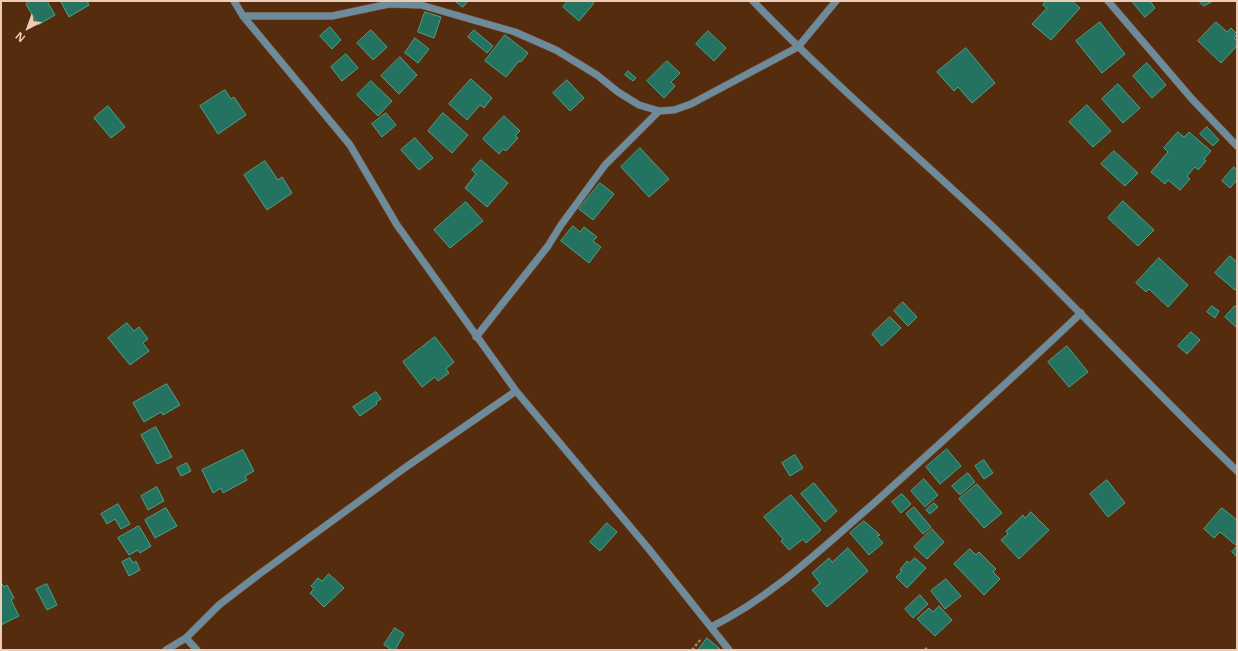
<!DOCTYPE html>
<style>
body{margin:0}
#map{position:relative;width:1238px;height:651px;overflow:hidden;background:#552c0d;font-family:"Open Sans",sans-serif}
canvas{display:block}
.frame{position:absolute;inset:0;border:2px solid #eecdb8;pointer-events:none}
.north{position:absolute;left:8px;top:8px;width:40px;height:40px;-webkit-text-stroke:3px #552c0d;paint-order:stroke;rotate:221deg;font-size:11px;font-weight:700;line-height:16px;text-align:center;color:#eecdb8}
.north::after{content:'';display:block;margin:auto;width:14px;height:18px;background:#eecdb8;clip-path:polygon(50% 0,100% 100%,50% 72%,0 100%)}
</style>
<div id="map">
<canvas width="1238" height="651"></canvas>
<div class="frame"></div>
<div class="north">N</div>
</div>
<script>
const c = document.querySelector('canvas').getContext('2d');
c.lineJoin = 'round';
function fill(path, color) { c.fillStyle = color; c.fill(path, 'evenodd'); }
function trace(path, color, width, dash) { c.strokeStyle = color; c.lineWidth = width; c.lineCap = dash ? 'butt' : 'round'; c.setLineDash(dash || []); c.stroke(path); }
const building = new Path2D(`
 M31,1H47L55,15L38,25L26,4Z
 M62,1H87L89,5L69,17L61,2Z
 M455,1H468L463,7Z
 M568,1H592L594,3L579,21L563,7Z
 M1046,1H1072L1080,8L1051,40L1032,24L1047,8L1043,5Z
 M1132,1H1150L1155,8L1145,17Z
 M1199,1H1213L1204,6Z
 M425,12L441,17L434,38L418,32Z
 M1100,22L1125,54L1102,73L1076,41Z
 M1216,22L1227,32L1231,28L1237,34L1234,38L1237,41V46L1221,63L1198,41Z
 M330,27L341,40L332,49L320,36Z
 M371,30L387,47L373,60L357,43Z
 M474,30L493,46L487,53L468,37Z
 M708,31L726,48L714,61L696,44Z
 M505,35L528,53L521,62L519,61L506,77L485,61Z
 M415,38L429,49L418,63L405,53Z
 M966,48L995,83L972,103L958,87L954,91L937,72Z
 M346,54L358,68L342,81L331,67Z
 M400,57L417,75L399,94L381,76Z
 M667,61L680,73L671,82L675,86L664,98L647,81Z
 M1147,63L1166,85L1152,98L1133,76Z
 M628,71L636,78L633,81L625,75Z
 M471,79L492,98L484,108L480,105L467,120L449,104Z
 M567,80L584,98L570,111L553,93Z
 M371,81L392,101L378,116L357,95Z
 M1118,84L1140,108L1123,123L1102,99Z
 M225,90L231,99L234,97L246,115L218,134L200,106Z
 M1087,105L1111,131L1093,147L1069,122Z
 M108,106L125,127L111,138L94,118Z
 M386,113L396,125L382,137L372,124Z
 M443,113L468,135L452,153L428,131Z
 M504,116L520,131L515,136L518,138L506,151L503,149L499,154L483,139Z
 M1207,127L1219,140L1213,146L1200,134Z
 M1178,132L1184,137L1189,132L1211,151L1204,159L1206,161L1198,170L1195,167L1187,176L1190,179L1180,190L1168,180L1165,184L1151,172L1168,152L1164,148Z
 M415,138L433,158L419,170L401,150Z
 M640,148L669,179L649,197L621,167Z
 M1114,151L1138,173L1125,186L1101,164Z
 M481,160L508,183L487,207L465,188L476,174L472,170Z
 M265,161L278,180L282,177L292,193L267,210L244,175Z
 M1234,167L1237,170V180L1230,188L1222,181Z
 M600,183L614,194L593,220L579,209Z
 M1123,201L1154,230L1138,246L1108,218Z
 M466,202L483,221L450,248L434,230Z
 M573,226L580,232L584,227L597,237L593,241L601,247L589,263L561,241Z
 M1230,256L1237,262V288L1235,290L1215,273Z
 M1159,258L1188,285L1168,307L1149,289L1146,292L1136,283Z
 M903,302L917,317L908,326L894,311Z
 M1212,306L1219,311L1215,318L1207,312Z
 M1235,306L1237,308V328L1225,317Z
 M890,317L901,328L882,346L872,334Z
 M127,323L134,331L139,327L148,339L143,343L149,351L130,365L108,338Z
 M1191,332L1200,340L1187,354L1178,346Z
 M435,337L454,362L446,369L449,373L438,381L435,377L422,387L403,362Z
 M1067,346L1088,372L1069,387L1048,362Z
 M167,384L180,405L163,415L161,412L144,422L133,403Z
 M376,392L381,399L376,402L377,404L360,416L353,407Z
 M156,427L172,457L157,464L141,435Z
 M947,449L961,466L940,484L926,467Z
 M243,450L254,471L245,476L247,480L223,493L221,488L213,493L202,470Z
 M795,455L803,468L790,476L782,463Z
 M984,460L993,473L984,479L975,466Z
 M187,463L191,471L181,476L177,468Z
 M968,473L975,482L960,495L952,486Z
 M924,479L938,495L925,507L911,491Z
 M1107,480L1125,503L1108,517L1090,494Z
 M814,483L837,511L825,522L801,494Z
 M977,484L1002,513L984,528L959,499Z
 M157,487L164,501L148,510L141,496Z
 M902,494L911,504L901,513L892,502Z
 M791,495L821,530L806,543L803,539L789,550L781,541L783,539L764,517Z
 M934,503L938,507L930,514L926,510Z
 M118,504L130,524L121,529L115,519L107,524L101,514Z
 M914,507L931,527L923,534L906,514Z
 M166,508L177,526L155,538L145,520Z
 M1222,508L1237,520V546L1220,532L1214,538L1204,529Z
 M1031,512L1049,530L1019,559L1001,540L1008,534L1006,531L1023,515L1025,518Z
 M864,521L880,535L877,536L883,543L869,555L850,533Z
 M607,523L617,532L600,551L590,542Z
 M139,526L151,546L140,553L138,550L129,555L118,538Z
 M932,529L944,542L927,559L914,547Z
 M1237,546V557L1232,552Z
 M848,548L868,571L827,607L812,590L820,583L812,573L829,558L832,562Z
 M970,549L976,555L979,552L996,569L993,572L1000,579L984,595L954,564Z
 M130,558L133,563L136,561L140,570L129,576L122,562Z
 M915,558L926,568L907,588L896,577L902,571L900,570L907,561L909,563Z
 M329,574L344,588L324,607L310,593L314,589L311,586L318,578L322,581Z
 M946,579L961,596L945,609L931,591Z
 M1,582L4,587L7,585L14,598L11,600L19,616L1,625Z
 M47,584L57,605L47,610L36,589Z
 M920,595L928,604L913,618L905,609Z
 M939,606L952,620L935,636L917,619L929,608L933,612Z
 M395,628L404,634L395,650H392L384,645Z
 M707,638L720,649L719,650H698Z`);
const path = new Path2D(`
 M692,650L701,639
 M925,650L927,648`);
const minor = new Path2D(`
 M234,1L243,16L350,145L397,225L516,391L648,548L729,650
 M753,1C828,79 911,150 990,224C1074,304 1153,390 1237,471
 M1108,1L1192,99L1237,146
 M243,16H332L389,4L421,5L515,32L556,50L597,75L618,92L639,105L659,111L674,110L691,104L798,47L836,1
 M476,337L548,246L561,225L605,165L659,111
 M711,627C772,597 822,548 873,504C943,441 1013,378 1081,313
 M186,638L197,650
 M166,650L186,638L219,605L258,575L406,467L516,391`);
fill(building, '#247360');
trace(building, '#4ba38c', 1);
trace(minor, '#71492c', 8);
trace(path, '#a37e64', 2.5, [3, 2]);
trace(minor, '#6e8b9c', 7);
</script>
